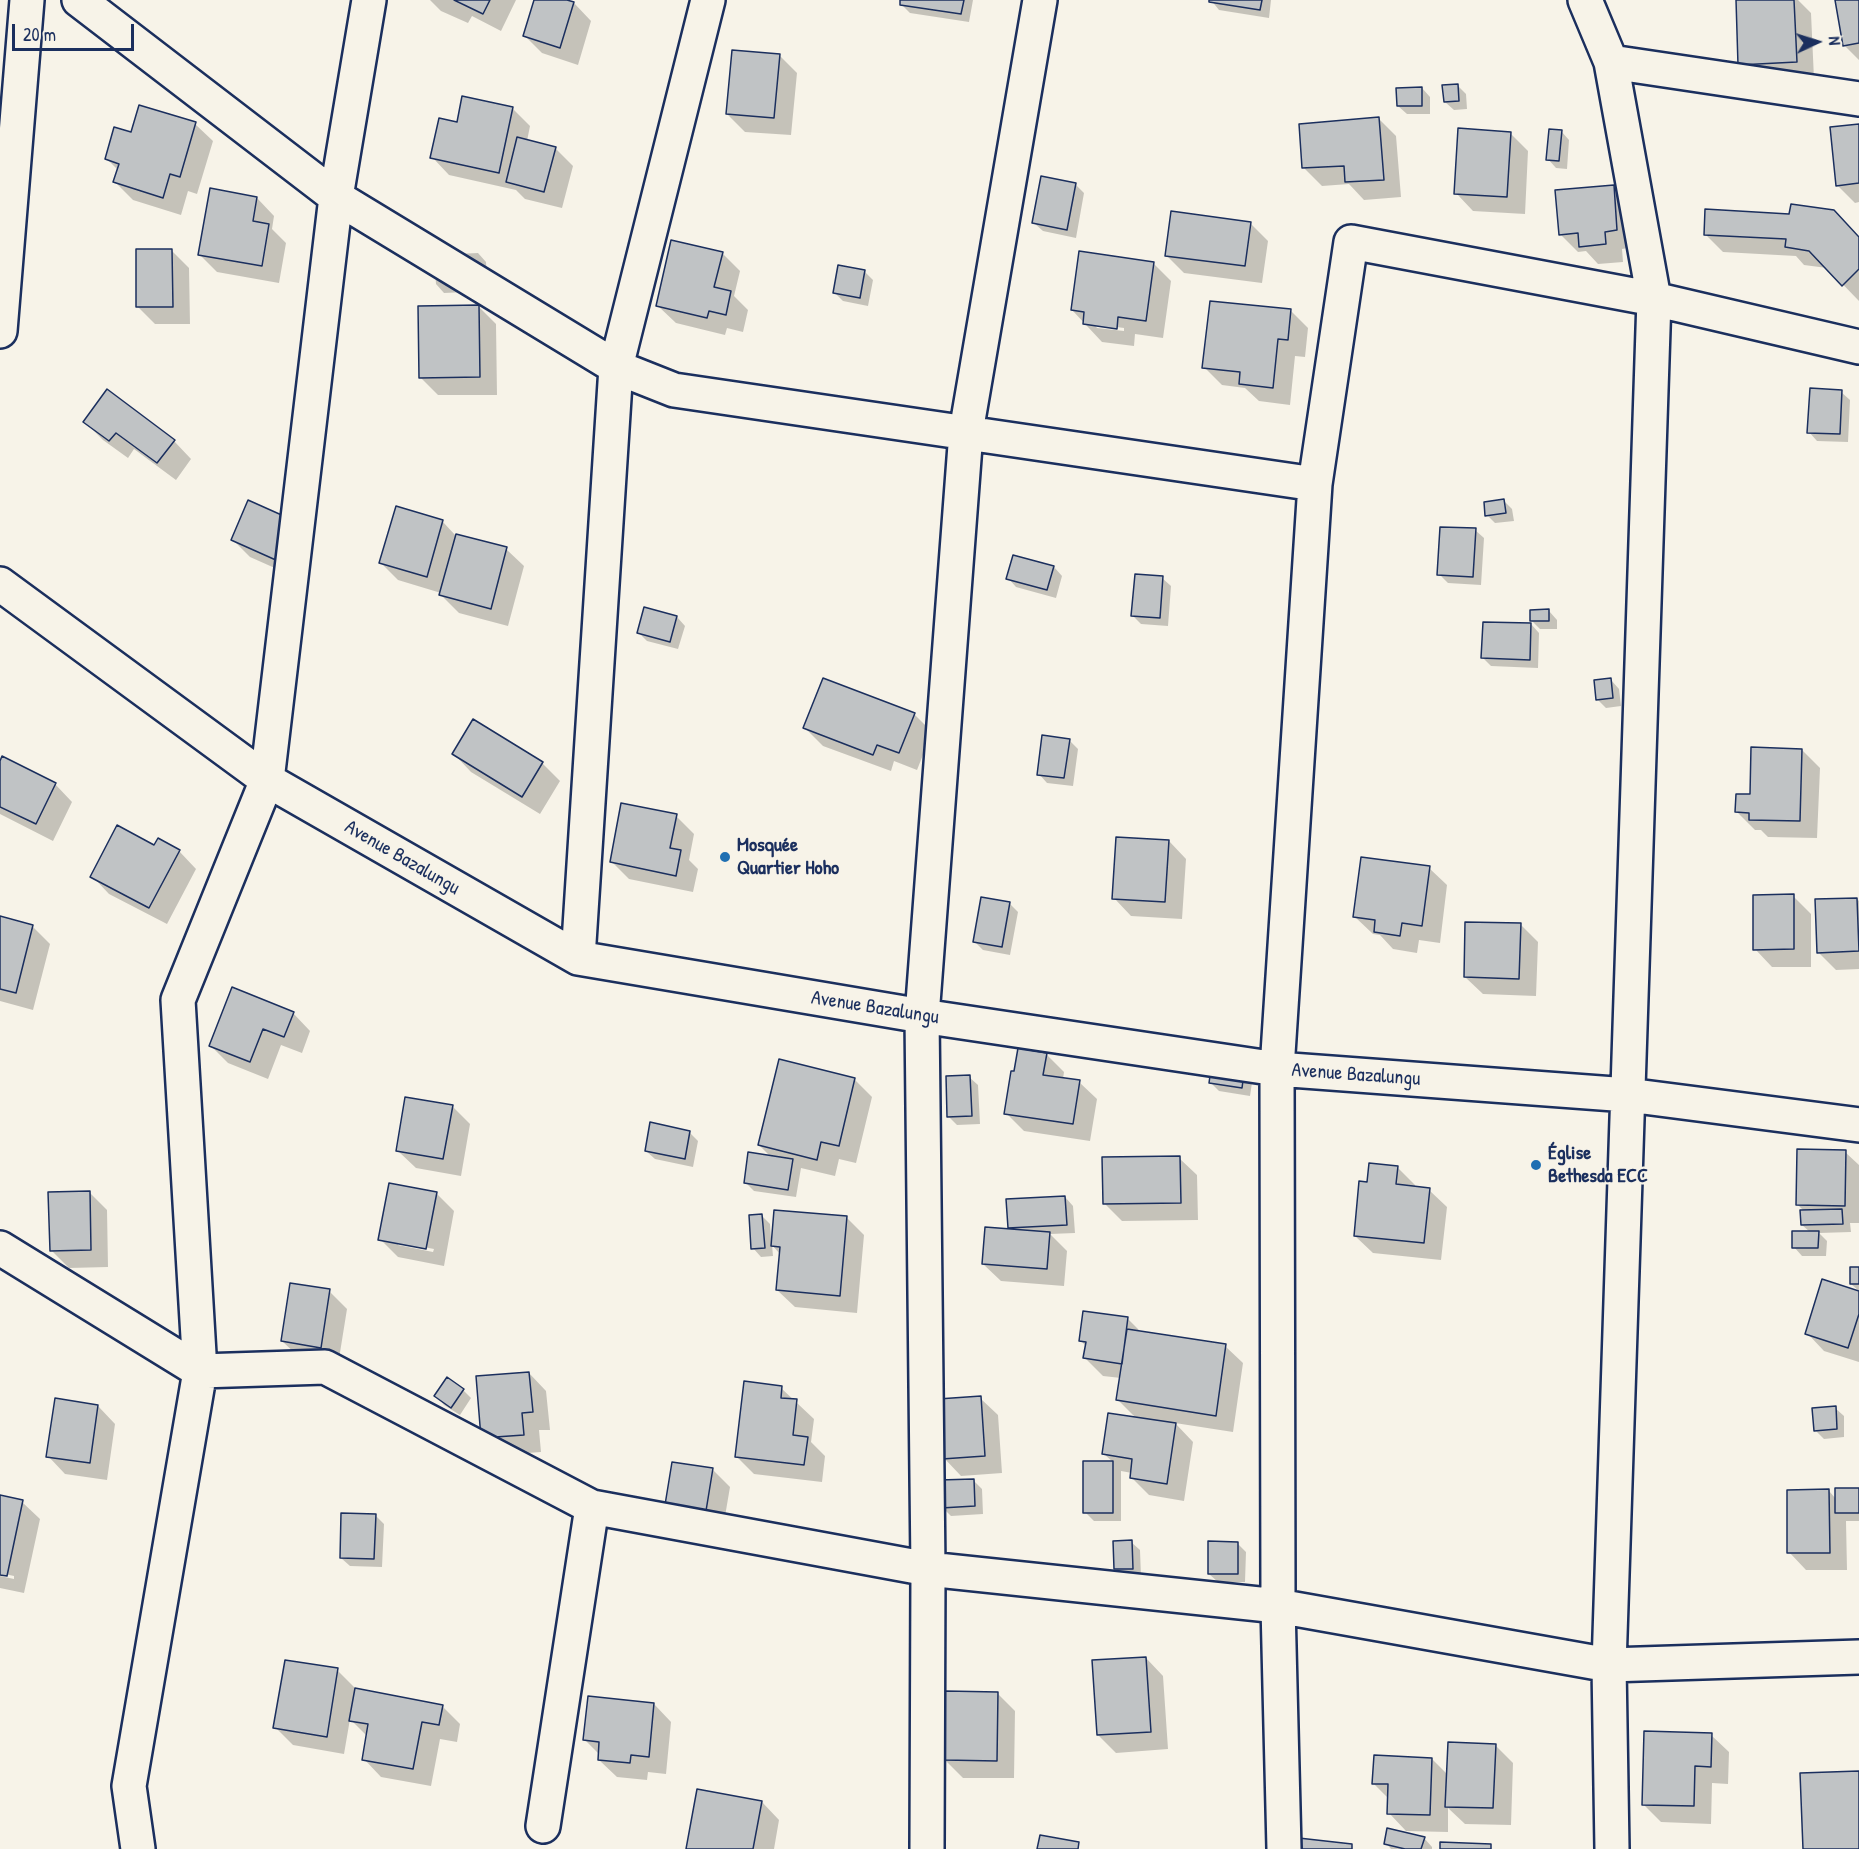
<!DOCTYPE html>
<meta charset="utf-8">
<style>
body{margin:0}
#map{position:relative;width:1859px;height:1849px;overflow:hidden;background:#f7f3e8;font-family:"Patrick Hand",sans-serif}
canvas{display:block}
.north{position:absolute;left:1787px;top:12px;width:60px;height:60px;-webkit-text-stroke:4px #f7f3e8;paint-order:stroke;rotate:86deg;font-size:16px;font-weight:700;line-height:24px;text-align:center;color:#1b2f5e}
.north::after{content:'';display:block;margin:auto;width:21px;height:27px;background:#1b2f5e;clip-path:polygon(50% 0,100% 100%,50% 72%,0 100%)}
.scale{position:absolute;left:12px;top:24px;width:122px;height:27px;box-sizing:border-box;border:3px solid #1b2f5e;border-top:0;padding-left:8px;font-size:18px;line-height:21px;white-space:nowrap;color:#1b2f5e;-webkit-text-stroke:4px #f7f3e8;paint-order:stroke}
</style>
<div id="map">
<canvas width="1859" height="1849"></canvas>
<div class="north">N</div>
<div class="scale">20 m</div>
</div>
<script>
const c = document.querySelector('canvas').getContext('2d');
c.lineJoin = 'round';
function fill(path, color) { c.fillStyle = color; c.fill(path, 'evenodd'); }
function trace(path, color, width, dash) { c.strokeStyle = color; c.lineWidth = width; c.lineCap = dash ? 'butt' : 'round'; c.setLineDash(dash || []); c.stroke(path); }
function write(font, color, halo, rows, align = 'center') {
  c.font = font + ' "Patrick Hand",sans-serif'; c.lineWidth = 4.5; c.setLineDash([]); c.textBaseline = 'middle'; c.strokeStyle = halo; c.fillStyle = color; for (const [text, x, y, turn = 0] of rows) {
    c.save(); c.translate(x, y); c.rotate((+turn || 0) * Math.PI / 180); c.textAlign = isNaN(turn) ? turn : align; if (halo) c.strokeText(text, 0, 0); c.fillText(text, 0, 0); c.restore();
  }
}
const shadow = new Path2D(`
 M430,0H516L501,31L472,16L468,23L441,11Z
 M535,0H562L574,3L591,21L578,65L542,53L524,35Z
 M902,0H973L969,22L910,13L901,4Z
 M1211,0H1271L1269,18L1219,10Z
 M1737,0H1798L1811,13L1814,79L1758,82L1740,64Z
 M1836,0H1859V60L1844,45Z
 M779,55L797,73L791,135L745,132L727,114Z
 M1458,86L1466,94L1467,109L1454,110L1445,102Z
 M1422,88L1430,97V114H1407L1398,106Z
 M512,108L530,126L527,141L555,148L573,166L562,208L525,199L516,190L449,175L432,157L458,124Z
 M1379,119L1396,136L1401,197L1364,200L1349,184L1322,186L1304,168Z
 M195,124L213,141L197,194L188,191L181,215L133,200L115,182L118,170L107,159L132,133Z
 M1859,125V202L1855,203L1837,185Z
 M1561,131L1569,140L1567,169L1556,168L1548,159Z
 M1510,133L1528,151L1525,214L1473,211L1456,193Z
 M1075,184L1084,193L1076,238L1043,231L1034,223Z
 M1613,186L1631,204L1634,247L1622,249L1623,262L1598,264L1586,251L1578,252L1560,234Z
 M257,198L274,216L272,229L286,243L279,283L217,272L200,255Z
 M1250,223L1268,241L1262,283L1184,273L1166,255Z
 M1705,234L1859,237V301L1827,268L1804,265L1796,256L1723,252Z
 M171,250L189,268L190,324H155L137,306Z
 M478,253L486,262L488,291L444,293L436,284L434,255Z
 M722,253L740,271L734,296L748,310L743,332L727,328L725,335L676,323L658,306Z
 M1153,263L1171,281L1163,338L1135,334L1134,346L1102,342L1072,310ZM1094,324L1124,328V331L1097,328Z
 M864,271L873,280L868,306L843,301L834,292Z
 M478,306L496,324L497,395H438L420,377Z
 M1291,311L1308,328L1305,357L1295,356L1290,405L1259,401L1245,388L1222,385L1204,367Z
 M1841,392L1850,400L1848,442L1817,441L1809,432Z
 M85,422L174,441L191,459L176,480L134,449L128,458L103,440Z
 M1504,501L1512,509L1514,521L1495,523L1487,515Z
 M249,502L295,577L250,557L233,540Z
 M397,508L443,522L456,536L506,549L524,566L508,626L459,613L441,595V593L398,580L381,563Z
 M1475,530L1484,538L1481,585L1448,583L1439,574Z
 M1054,567L1062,576L1056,598L1016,587L1008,578Z
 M1162,578L1171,586L1168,626L1141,624L1133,616Z
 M645,609L677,617L685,626L678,649L647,641L638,632Z
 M1549,611L1557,620V629H1540L1531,620Z
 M1531,624L1539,633L1538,668L1491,666L1483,658Z
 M1611,680L1619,689L1621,706L1606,708L1597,699Z
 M914,714L932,732L917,770L894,761L891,771L823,746L805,728Z
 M1069,740L1078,749L1073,786L1047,783L1039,774Z
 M1802,750L1820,768L1817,838L1768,837L1761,830H1755L1737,812L1751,796Z
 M454,754L542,763L560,781L540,814L471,772Z
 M0,764L55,784L72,802L53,841L0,814Z
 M676,816L694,834L689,860L698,869L693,892L629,879L611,861Z
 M1169,841L1186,859L1182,919L1131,916L1114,898Z
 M155,847L179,851L196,869L167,924L109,894L92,876Z
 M1429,868L1447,885L1440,943L1419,940L1417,953L1393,949L1380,935L1373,934L1355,917Z
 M1793,896L1811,914V967H1772L1755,949Z
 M1857,899L1859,901V969L1836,970L1818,952Z
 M1010,904L1018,912L1010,955L983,950L974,941Z
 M0,918L32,926L50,944L33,1010L0,1001Z
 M1521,925L1538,942L1536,996L1483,994L1465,977Z
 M293,1013L310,1031L302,1053L281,1045L268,1079L228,1063L211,1046Z
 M1046,1054L1064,1072L1063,1079L1079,1082L1097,1099L1090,1141L1024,1131L1006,1113Z
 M1253,1076L1250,1096L1219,1091L1211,1083Z
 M969,1077L978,1085L980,1124L957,1125L949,1117Z
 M854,1079L872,1097L856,1163L839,1159L835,1176L801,1168L796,1197L754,1191L746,1183L771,1157L759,1145Z
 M452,1106L470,1124L461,1176L416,1168L398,1151Z
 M690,1133L698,1141L693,1167L655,1159L646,1151Z
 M1845,1152L1859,1165V1223H1850L1851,1232L1819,1233L1827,1241L1826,1256H1802L1794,1247L1810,1232L1802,1225L1805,1212L1797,1204Z
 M1179,1158L1197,1175L1198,1220L1122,1221L1105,1204Z
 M1397,1167L1415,1185V1188L1429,1190L1447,1207L1441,1260L1373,1253L1355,1236L1369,1183Z
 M89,1192L107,1210L108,1267L69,1268L51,1250Z
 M436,1193L454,1211L444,1266L398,1257L380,1239ZM398,1242L434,1249L433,1252L398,1245Z
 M1065,1197L1073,1206L1075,1233L1050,1234L1067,1251L1064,1286L1001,1281L983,1264L1012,1230L1009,1227Z
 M762,1216L770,1224L771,1238L846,1217L864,1235L857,1313L795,1307L777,1290L780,1254L772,1245L773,1256L761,1257L753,1248Z
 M1859,1269V1291L1851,1284Z
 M329,1291L347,1309L338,1365L300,1358L282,1341Z
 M1859,1293V1362L1824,1351L1807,1333Z
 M1128,1319L1142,1333L1225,1346L1243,1363L1233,1432L1175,1423L1193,1442L1184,1501L1149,1495L1131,1477L1132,1473L1121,1471V1521H1094L1085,1512L1113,1462L1104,1454L1137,1419L1118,1400L1121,1378L1103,1376L1085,1358L1087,1347L1080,1340Z
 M529,1373L546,1391L550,1430H539L541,1452L500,1455L483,1437Z
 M781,1388L814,1419L811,1442L825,1456L822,1482L754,1474L736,1456Z
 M463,1390L471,1398L460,1415L444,1405L436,1396Z
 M980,1398L998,1415L1002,1473L961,1476L944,1458Z
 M98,1406L115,1424L107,1480L65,1474L48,1456Z
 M1835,1408L1844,1416V1437L1824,1439L1815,1430Z
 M713,1470L730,1487L722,1534L683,1528Z
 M973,1480L982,1489L983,1514L951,1516L942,1507Z
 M1859,1489V1521H1846L1847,1570H1806L1789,1552L1829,1491L1836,1499Z
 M0,1497L22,1502L40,1519L24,1593L0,1588V1576L14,1579V1576L0,1573Z
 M375,1515L384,1524L382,1567L350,1566L341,1558Z
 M1131,1542L1140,1550L1141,1577H1124L1116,1569Z
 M1237,1543L1246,1552L1245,1582H1218L1209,1574Z
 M1146,1658L1163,1676L1168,1749L1116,1753L1098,1735Z
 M337,1670L355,1688V1690L442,1706L460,1724L457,1742L440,1739L431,1786L381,1777L364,1759L368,1737L350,1719L344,1754L293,1745L275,1727Z
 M998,1694L1015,1711L1014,1778H963L945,1760Z
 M654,1704L671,1722L666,1774L648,1772L647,1780L617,1777L599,1760V1754L585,1740Z
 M1711,1735L1729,1752L1728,1784L1712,1783L1711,1824L1661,1822L1644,1805Z
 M1495,1745L1513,1763L1511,1825L1465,1824L1448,1808V1832L1406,1831L1389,1813V1799L1374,1784L1432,1759L1448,1775Z
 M762,1802L779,1820L774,1849H687Z
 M1424,1838L1432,1847V1849H1391L1386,1843Z`);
const building = new Path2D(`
 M454,0H490L483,14Z
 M534,0H567L574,2L560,48L523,36Z
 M900,0H964L961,14L900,5Z
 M1209,0H1262L1260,10L1209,2Z
 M1736,0H1794L1797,62L1738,65Z
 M1835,0H1859V43L1843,46Z
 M732,50L780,54L774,118L726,114Z
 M1458,84L1459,101L1444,102L1442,85Z
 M1422,87V106H1397L1396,88Z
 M462,96L513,107L499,173L430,158L439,118L457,122Z
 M139,105L196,122L180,177L170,174L163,198L113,182L119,164L105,159L114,127L131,132Z
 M1379,117L1384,180L1345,182L1344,166L1302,168L1299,124Z
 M1859,124V183L1836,186L1830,127Z
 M1458,128L1511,132L1507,197L1454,194Z
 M1549,129L1562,130L1559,161L1546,160Z
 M517,137L556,147L544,192L506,182Z
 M1041,176L1076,183L1067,230L1032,223Z
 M1614,185L1617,230L1605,232L1606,244L1579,247L1578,233L1559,235L1555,190Z
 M210,188L257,197L253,221L269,224L262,266L198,255Z
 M1791,204L1834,210L1859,237V269L1842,286L1809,251L1785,247L1786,239L1704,235L1705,209L1789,214Z
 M1171,211L1251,222L1245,266L1165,256Z
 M671,240L723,252L714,287L731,291L726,315L709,311L707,318L656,306Z
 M136,249H172L173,307H136Z
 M1079,251L1154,262L1146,321L1118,317L1117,329L1083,324L1084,312L1071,310Z
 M838,265L865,270L860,298L833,293Z
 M1210,301L1291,309L1288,340L1278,339L1273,388L1239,384L1240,372L1202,368Z
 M479,305L480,377L419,378L418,306Z
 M1810,388L1842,390L1840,434L1807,433Z
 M107,389L175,440L157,463L116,433L109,441L83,422Z
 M1504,499L1506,513L1485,516L1484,502Z
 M248,500L295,521L278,561L231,540Z
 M396,506L443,520L427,577L379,563Z
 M1440,527L1476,528L1473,577L1437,575Z
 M456,534L507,547L491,609L439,595Z
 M1013,555L1054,566L1047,590L1006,579Z
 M1135,574L1163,576L1160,618L1131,616Z
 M644,607L677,616L670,642L637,633Z
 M1549,609V621H1530V610Z
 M1483,622L1531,623L1530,660L1481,658Z
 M823,678L915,713L899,753L877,745L873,755L803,728Z
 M1611,678L1613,698L1596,700L1594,680Z
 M473,719L543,762L522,797L452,754Z
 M1042,735L1070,739L1064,778L1037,775Z
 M1751,747L1802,749L1800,821L1749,820V813L1735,812L1736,794H1750Z
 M2,756L56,783L36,824L0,807V761Z
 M621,803L677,814L670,848L681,850L676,876L610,862Z
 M117,825L154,845L158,838L180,850L149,908L90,877Z
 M1116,837L1169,840L1165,902L1112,899Z
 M1361,857L1430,866L1422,926L1402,923L1400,936L1374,932L1375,920L1353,917Z
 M1794,894V949L1753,950V895Z
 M981,897L1010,902L1002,947L973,942Z
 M1857,898L1859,951L1817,953L1815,899Z
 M0,916L33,925L16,993L0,989Z
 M1465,922L1521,923L1519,979L1464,977Z
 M232,987L294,1012L284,1037L263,1029L250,1062L209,1046Z
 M1018,1048L1047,1053L1043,1075L1080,1080L1073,1124L1004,1114L1011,1071H1014Z
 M779,1059L855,1078L839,1146L821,1142L817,1160L758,1145Z
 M1212,1061L1245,1066L1242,1088L1209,1083Z
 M970,1075L972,1116L947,1117L946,1076Z
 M405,1097L453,1105L443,1159L396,1151Z
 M650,1122L690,1131L685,1159L645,1151Z
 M1797,1149L1846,1150L1845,1206L1796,1205Z
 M748,1152L793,1159L788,1190L744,1183Z
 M1180,1156L1181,1203L1103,1204L1102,1157Z
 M1369,1163L1398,1166L1396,1184L1430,1188L1424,1243L1354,1236L1359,1181L1367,1182Z
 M389,1183L437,1192L426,1249L378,1240Z
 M90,1191L91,1250L50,1251L48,1192Z
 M1065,1196L1067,1225L1008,1228L1006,1199Z
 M1842,1209L1843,1224L1801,1225L1800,1210Z
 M774,1210L847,1216L840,1296L776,1290L780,1247L771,1246Z
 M762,1214L765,1248L751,1249L749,1215Z
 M985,1227L1050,1232L1047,1269L982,1264Z
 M1792,1231H1819L1818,1248H1792Z
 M1850,1267H1859V1284H1850Z
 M1822,1279L1859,1291V1314L1848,1348L1805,1334Z
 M290,1283L330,1289L321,1348L281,1341Z
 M1083,1311L1128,1317L1122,1364L1083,1358L1086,1342L1079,1341Z
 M1127,1329L1226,1344L1216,1416L1116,1400Z
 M529,1372L533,1412L522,1413L524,1435L481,1438L476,1376Z
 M447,1377L464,1389L451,1408L434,1396Z
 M744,1381L782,1386L781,1398L797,1399L793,1435L808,1437L804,1465L735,1457Z
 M981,1396L985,1456L942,1459L938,1399Z
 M55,1398L98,1405L90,1463L46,1457Z
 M1836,1406L1837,1429L1814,1431L1812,1408Z
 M1108,1413L1176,1423L1167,1484L1130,1478L1132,1459L1102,1454Z
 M1083,1461H1113V1513H1083Z
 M672,1462L713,1468L705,1517L664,1511Z
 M974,1479L975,1506L941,1508L939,1480Z
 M1835,1488H1859V1513H1835Z
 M1829,1489L1830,1553H1787V1490Z
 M0,1495L23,1500L7,1576L0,1575Z
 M341,1513L376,1514L374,1559L340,1558Z
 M1132,1540L1133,1569H1114L1113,1541Z
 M1208,1541L1238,1542V1574H1208Z
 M1146,1657L1151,1732L1097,1735L1092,1660Z
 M285,1660L338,1668L327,1737L273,1728Z
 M355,1688L443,1705L439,1725L422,1722L413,1769L362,1760L368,1724L349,1721Z
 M945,1691L998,1692L997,1761L944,1760Z
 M588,1696L654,1703L649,1757L631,1755L630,1763L598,1760L599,1742L583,1740Z
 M1644,1731L1712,1733L1711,1767L1695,1766L1694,1806L1642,1805Z
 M1448,1742L1496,1744L1493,1808L1445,1807Z
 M1374,1755L1432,1758L1430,1815L1387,1814L1388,1784H1372Z
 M1859,1771V1849H1803L1800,1773Z
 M697,1789L762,1801L753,1849H686Z
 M1387,1828L1425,1837L1421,1849H1405L1384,1844Z
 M1040,1835L1079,1842L1078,1849H1037Z
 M1281,1836L1352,1844V1849H1279Z
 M1440,1842L1491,1844V1849H1440Z`);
const minor = new Path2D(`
 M79,0L336,197L616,367L674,390L1315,484
 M1585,0L1611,62L1654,299L1609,1665L1612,1849
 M1611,62L1859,99
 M0,331L27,0
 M0,584L267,780L578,958L922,1016L1277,1069L1628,1095L1859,1125
 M578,958L616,367L708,0
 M0,1248L200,1371L325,1367L592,1507L928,1569L1278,1606L1609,1665L1859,1657
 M543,1826L592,1507
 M138,1849L129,1786L200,1371L178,1000L267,780L336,197L369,0
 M927,1849L928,1569L922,1016L966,432L1040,0
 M1284,1849L1278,1606L1277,1069L1315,484L1351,242L1654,299L1859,347`);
const markers = [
 [725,857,6,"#1f6fb2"],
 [1536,1165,6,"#1f6fb2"]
];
const poiNames = [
 ["Mosquée",737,846],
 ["Quartier Hoho",737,869],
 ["Église",1548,1154],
 ["Bethesda ECC",1548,1177]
];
const streetNames = [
 ["Avenue Bazalungu",402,858,30],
 ["Avenue Bazalungu",875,1008,9],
 ["Avenue Bazalungu",1356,1075,4]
];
fill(shadow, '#0003');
fill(building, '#c0c3c5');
trace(building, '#1b2f5e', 1.5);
trace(minor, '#1b2f5e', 38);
trace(minor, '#f7f3e8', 33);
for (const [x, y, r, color] of markers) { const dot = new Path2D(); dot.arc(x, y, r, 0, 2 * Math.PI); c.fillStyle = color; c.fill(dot); trace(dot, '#f7f3e8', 2); }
write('bold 20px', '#1b2f5e', '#f7f3e8', poiNames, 'left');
write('20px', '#1b2f5e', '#f7f3e8', streetNames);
</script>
